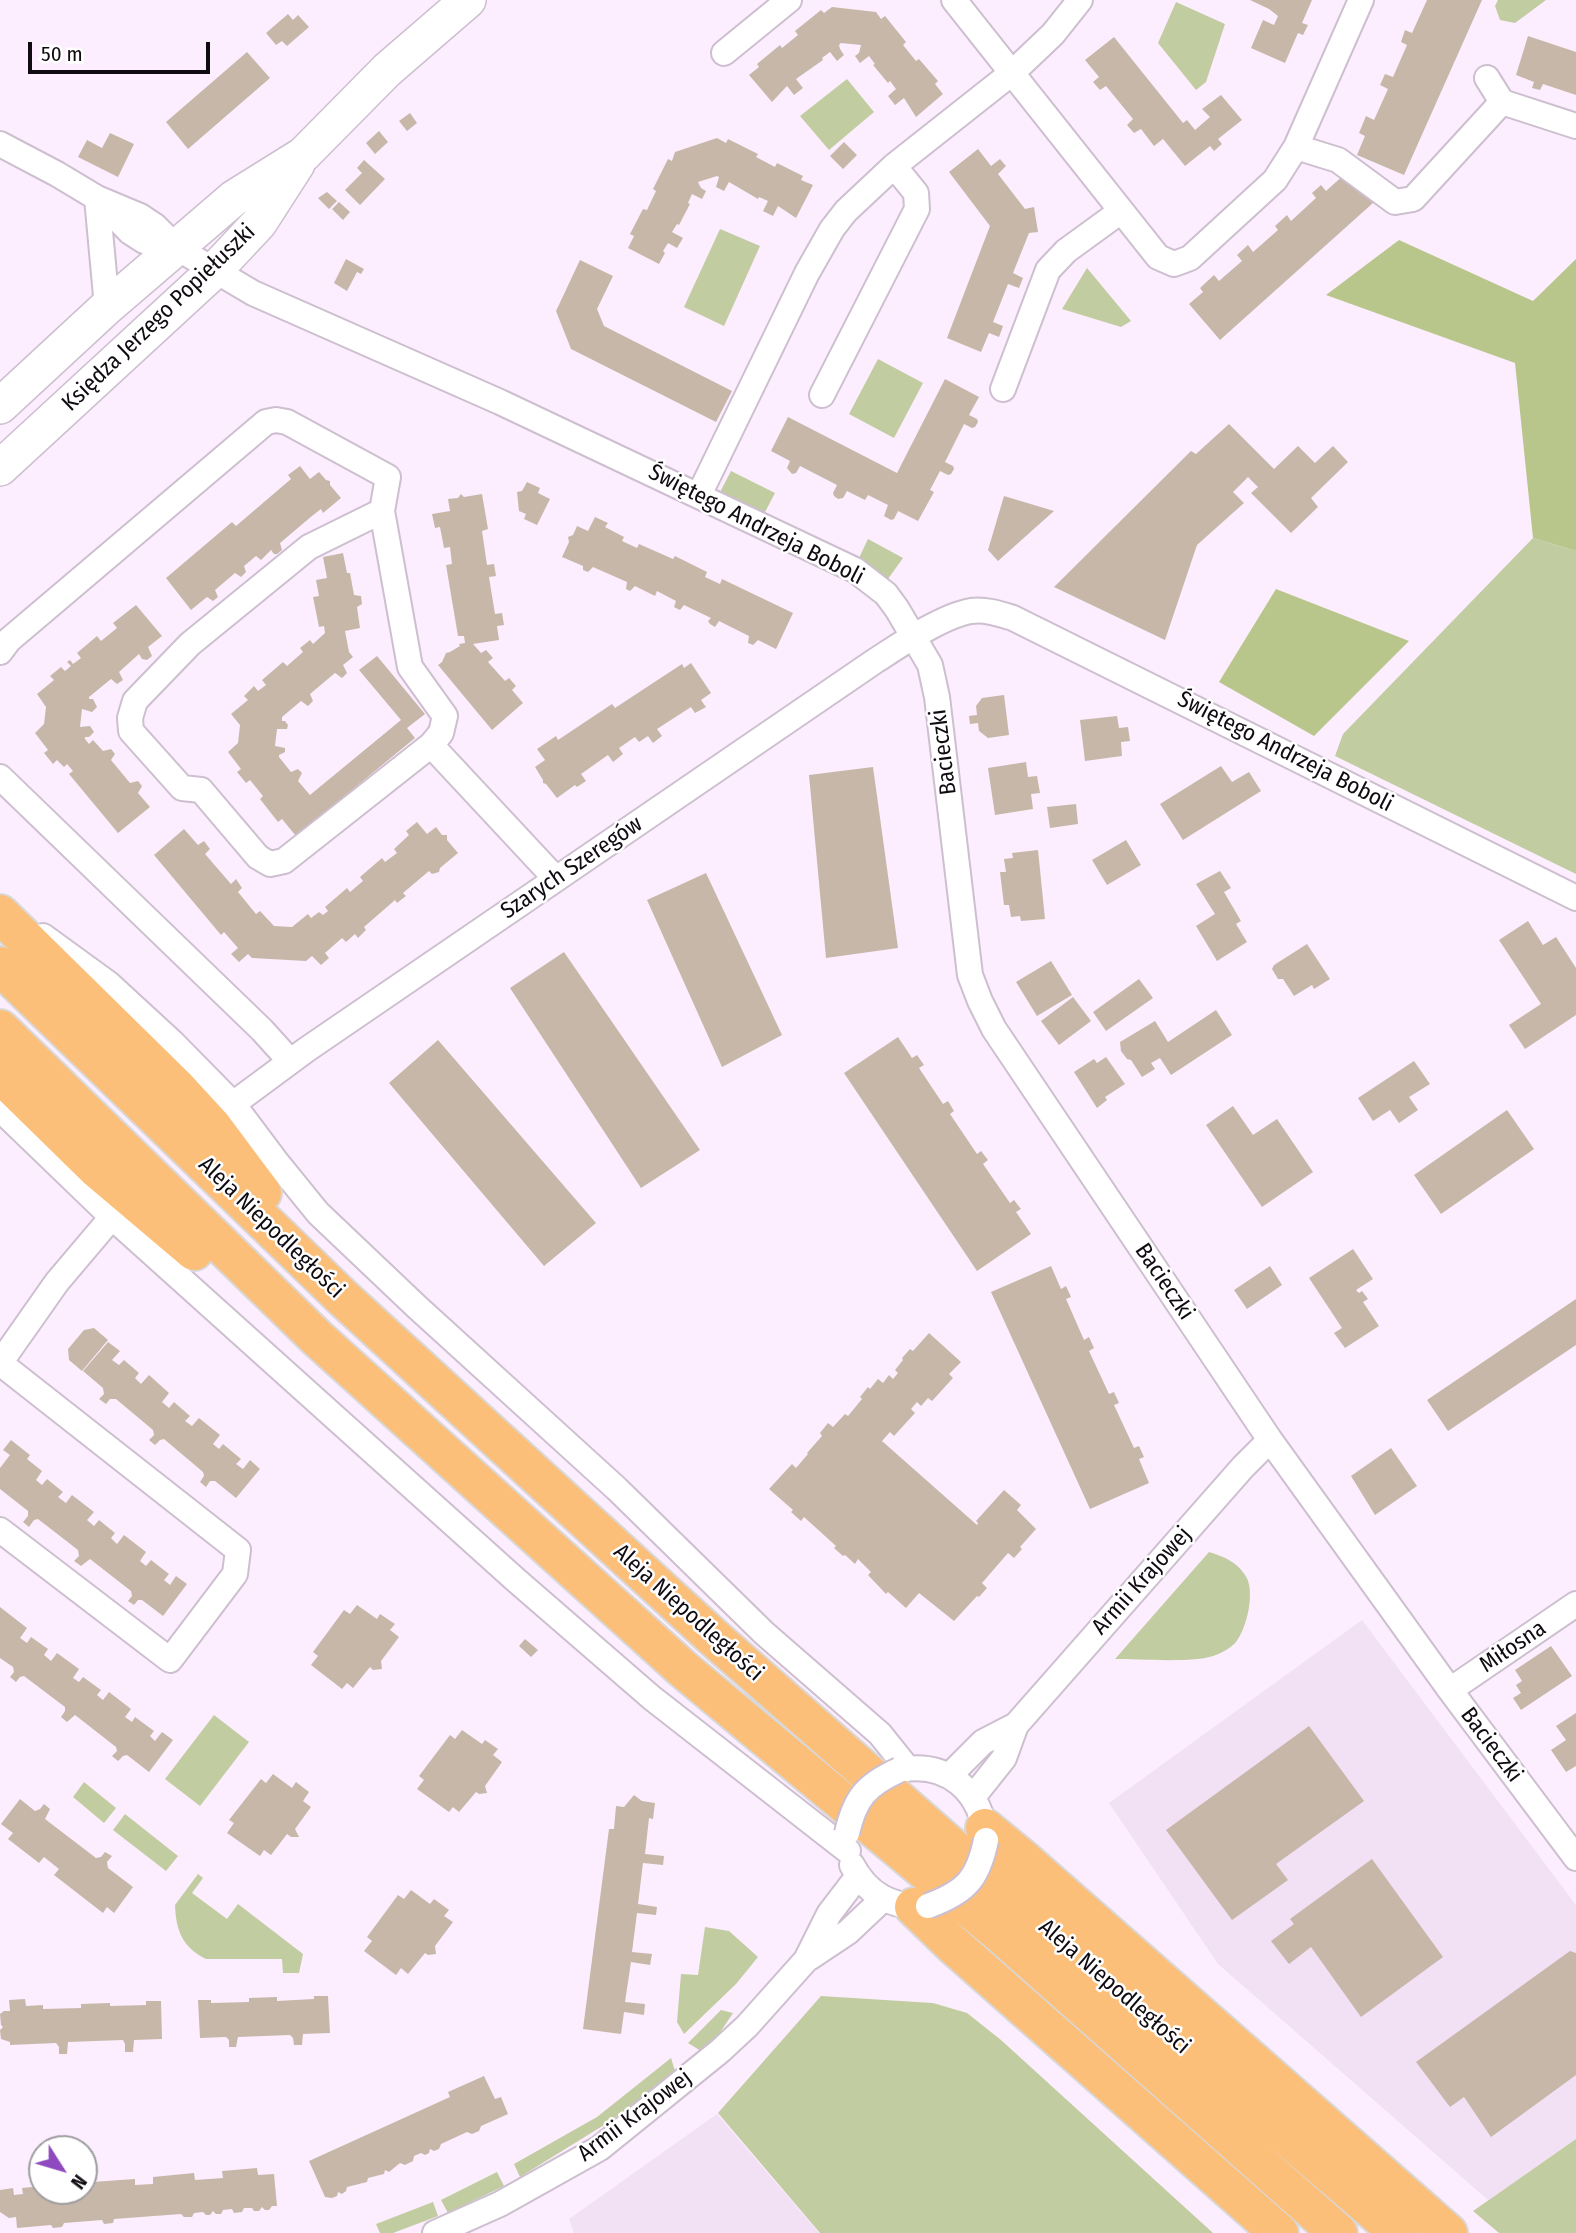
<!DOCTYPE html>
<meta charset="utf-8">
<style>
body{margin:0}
#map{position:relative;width:1576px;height:2233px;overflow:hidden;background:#fceefe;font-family:"Fira Sans Condensed",sans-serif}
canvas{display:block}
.north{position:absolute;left:28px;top:2135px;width:70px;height:70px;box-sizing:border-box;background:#fff;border:2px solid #9f9da0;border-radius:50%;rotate:127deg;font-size:19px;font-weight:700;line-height:28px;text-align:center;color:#100b11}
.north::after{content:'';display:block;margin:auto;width:24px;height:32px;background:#8e4abe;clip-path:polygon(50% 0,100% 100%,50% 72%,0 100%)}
.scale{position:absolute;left:28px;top:42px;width:182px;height:32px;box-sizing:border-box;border:4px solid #100b11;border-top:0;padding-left:9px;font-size:21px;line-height:24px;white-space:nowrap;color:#100b11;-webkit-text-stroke:5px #fff;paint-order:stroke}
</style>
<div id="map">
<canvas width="1576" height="2233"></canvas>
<div class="north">N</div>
<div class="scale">50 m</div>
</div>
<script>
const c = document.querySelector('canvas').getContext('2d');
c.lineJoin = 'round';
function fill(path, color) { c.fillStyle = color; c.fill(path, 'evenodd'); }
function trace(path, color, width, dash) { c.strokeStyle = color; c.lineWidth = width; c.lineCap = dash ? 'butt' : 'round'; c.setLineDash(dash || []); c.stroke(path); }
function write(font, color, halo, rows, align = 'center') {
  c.font = font + ' "Fira Sans Condensed",sans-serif'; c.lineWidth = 5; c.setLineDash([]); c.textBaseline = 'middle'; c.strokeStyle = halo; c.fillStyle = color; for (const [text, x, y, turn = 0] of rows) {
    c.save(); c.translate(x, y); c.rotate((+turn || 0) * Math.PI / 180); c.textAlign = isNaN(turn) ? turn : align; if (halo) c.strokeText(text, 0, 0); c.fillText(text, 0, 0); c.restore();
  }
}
const built = new Path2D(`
 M1362,1620L1576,1905V2139L1488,2200L1218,1964L1109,1803Z
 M717,2114L819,2233H574L569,2219Z`);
const green = new Path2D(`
 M1498,0H1546L1515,23L1500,20L1495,6Z
 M1176,2L1225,24L1206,82L1196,90L1158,43Z
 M847,79L874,112L829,150L800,116Z
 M720,229L760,246L724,326L684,307Z
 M1087,268L1131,321L1121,327L1062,309Z
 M878,359L923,383L894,438L849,414Z
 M731,471L775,493L764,514L720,492Z
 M1533,538L1576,551V874L1335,756L1343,734Z
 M868,539L903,558L888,579L858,560Z
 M1209,1552C1224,1557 1236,1561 1245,1575C1256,1590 1247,1628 1236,1642C1231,1648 1220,1654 1213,1656C1194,1663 1137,1659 1115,1659Z
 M214,1715L249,1742L200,1806L165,1779Z
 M84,1782L116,1808L104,1823L73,1797Z
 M125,1814L178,1856L166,1871L113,1830Z
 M198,1874L203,1878L192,1893L227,1919L238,1904L303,1954L299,1973H283L282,1959H206C182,1947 176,1930 175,1905Z
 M705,1927L729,1931L758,1957L736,1984L684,2034L677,2022L681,1974L698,1975Z
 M821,1996L933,2003L967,2013L1001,2040L1213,2233H820L718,2113Z
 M721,2010L733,2013L719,2034L701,2051L688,2043Z
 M671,2058L675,2071L670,2080L604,2125L520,2177L514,2164L597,2117Z
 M1576,2139V2233H1499L1473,2211Z
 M497,2172L504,2186L448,2213L441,2200Z
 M433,2202L438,2216L393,2233H380L376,2224Z`);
const forest = new Path2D(`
 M1399,240L1533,301L1576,259V551L1533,538L1515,363L1326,295Z
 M1276,589L1409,641L1314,736L1219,682Z`);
const building = new Path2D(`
 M1250,0H1312L1302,23L1308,25L1303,35L1298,33L1285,63L1251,48L1263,20L1274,25L1278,16L1269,9Z
 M1427,0H1482L1404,175L1357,155L1365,136L1359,133L1366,116L1374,120L1388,89L1380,85L1385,74L1393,77L1407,45L1401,42L1405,30L1412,33Z
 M832,7L876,12L881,19L885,16L906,42L903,45L916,61L919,59L938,81L935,84L943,94L916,117L904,98L895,105L888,96L896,89L890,81L888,83L873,65L875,64L869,56L860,63L855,56L859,53L861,45L841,43L839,45L840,49L844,55L837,61L830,52L822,58L823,60L796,79L803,88L794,95L787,86L772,102L749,75L759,67L757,64L780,45L782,48L798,35L795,31L821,10L824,13Z
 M288,14L293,20L298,15L309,27L287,46L282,41L276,45L266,33Z
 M1528,36L1576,52V95L1543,84L1540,90L1532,88L1534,82L1516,75Z
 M1114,37L1183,123L1187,120L1195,130L1210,117L1202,109L1221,95L1242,120L1218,139L1222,144L1214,151L1210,146L1185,166L1163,139L1154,146L1141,129L1134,133L1127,125L1133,119L1106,86L1100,90L1093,82L1099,77L1085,60Z
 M247,52L270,78L188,149L166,122Z
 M410,113L417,123L407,131L399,121Z
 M379,131L388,142L375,154L366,143Z
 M110,133L134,144L118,177L78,157L87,140L102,148Z
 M717,138L726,143L728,139L758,154L756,157L775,167L777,163L803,176L801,180L813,185L796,218L778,206L773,216L763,211L768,201L759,197L758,199L729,182L724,191L716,187L719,177L717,176L698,182L701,188L706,191L702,199L692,194L688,203L690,204L679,225L677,224L672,232L683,238L677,248L668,243L663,251L665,253L659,264L628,248L634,236L630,234L643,209L647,210L656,191L653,189L668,159L672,161L675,152Z
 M844,142L857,155L843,169L830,156Z
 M978,149L991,166L1000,159L1006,166L998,174L1025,209L1034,207L1038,232L1029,233L1013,273L1023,278L1019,288L1008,284L993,322L1003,326L999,337L989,333L981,352L947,338L990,226L949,172Z
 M364,160L385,179L360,205L345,190L362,173L357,168Z
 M1346,173L1373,203L1220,340L1189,304L1203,292L1200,288L1214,275L1219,281L1242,261L1237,255L1248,245L1253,252L1278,230L1275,226L1287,215L1291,221L1316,198L1312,193L1321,185L1326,191Z
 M327,192L337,201L329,209L318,198Z
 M339,202L350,212L343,220L332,209Z
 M346,259L364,269L361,274L357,272L347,291L334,283Z
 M580,260L613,276L597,309L604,326L732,391L716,422L571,349L556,311Z
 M945,379L979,397L969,415L977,419L978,422L975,427L972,428L964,424L945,462L953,466L954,469L951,474L948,475L940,471L930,490L934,492L918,521L898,511L894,519L891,520L884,516L888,505L868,495L865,500L847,491L843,498L838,499L834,496L833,493L837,485L800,466L796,473L792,474L787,468L790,461L771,451L788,417L897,473Z
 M1229,424L1274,469L1298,446L1315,463L1333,446L1348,462L1311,498L1318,507L1291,533L1251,493L1258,487L1248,477L1233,492L1244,503L1197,545L1165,640L1054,587L1191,451L1196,454Z
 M300,466L310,479L319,472L326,480L330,481V485L341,498L323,513L321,509L312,516L280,543L282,550L277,554H274L271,550L261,560L256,556L244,566L246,572L241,577L235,573L215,590L218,597L213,601L207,597L191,610L166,578L232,522L236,526L291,479L288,475Z
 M527,482L540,488L538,493L550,499L537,525L524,519L526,514L519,511L517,492L522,491Z
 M461,494L464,497L482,494L488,529L482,531L487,565L494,564L496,576L489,577L495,614L502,613L504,625L497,626L499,640L473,644L481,653L486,650L493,658L488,662L505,681L509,678L516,686L512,690L523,703L492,730L438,665L442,662L446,653L450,652L460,646L459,644L465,643L464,636H458L446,565L452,564L450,547L444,548L440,527L435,528L432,514L450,511L448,499L458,498Z
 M1004,496L1054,511L998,561L988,550Z
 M595,517L608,523L605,527L624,537L622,541L637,548L639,544L673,559L675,556L707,572L705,577L720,584L722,579L793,613L776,649L758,640L753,645L748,643L749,636L719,621L715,627L710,624L708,621L711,618L684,605L680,610L674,607L676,601L657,591L655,596L635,586L630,591L626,589L627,582L593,567L588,572L583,570V566L562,557L569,542L568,537L573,535L577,526L588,531Z
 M343,553L347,573H350L354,595L361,596L362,604L357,607L360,628L345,631L349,652L353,657L343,665L347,673L342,678L335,673L310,694L313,701L308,706L301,701L282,717V721H285L288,725L287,729H277L275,746L285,748V752L279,755V757L291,772L298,769L302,773L298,781L310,795L401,720L359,670L377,656L425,714L407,728L415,738L296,836L282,819L278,822L260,799L263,796L250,780L246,783L237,772L241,769L228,752L238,743L240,725L231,714L248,700L244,696L254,686L258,691L266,685L262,680L283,662L287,666L303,652L300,648L310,640L313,644L325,633L324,626L319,627L313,597L319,596L316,580L327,578L323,557Z
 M136,605L162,636L148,647L152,656L147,660L142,659L139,654L119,672L123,680L117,684L111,679L89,697V699H93L97,707L92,712L82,709L80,727L90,726L94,732L89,737H85V739L89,744L93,740L103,751L111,749L115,754L111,760L130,783L138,781L142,786L138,793L150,807L118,833L69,774L73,771L67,764L64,767L57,760L53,764L44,753L48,750L35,733L44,724L46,707L37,694L54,680L50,676L61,667L65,671L71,666L67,662L70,660L73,664L81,658L77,653L97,636L101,641L117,628L113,623Z
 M691,663L711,693L701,700L706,707L695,713L691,707L657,729L662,736L653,743L648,736L639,742L635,737L619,748L623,754L613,762L608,755L581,774L586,781L577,787L575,785L557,798L546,784L543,783V780L535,767L545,760L537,749L556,736L558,740L612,704L615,708L682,664L684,668Z
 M1004,695L1009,735L988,738L979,731L978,723L970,724L969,716L977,715L976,706L982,698Z
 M1117,716L1119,728L1128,727L1130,741L1121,742L1122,756L1085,761L1080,720Z
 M1026,762L1028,777L1037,776L1040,793L1031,794L1033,809L995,815L988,768Z
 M1221,766L1232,782L1249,772L1261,791L1183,840L1160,804Z
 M873,767L898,948L826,958L809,775Z
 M1076,804L1078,824L1050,828L1047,807Z
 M417,822L427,834L436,827L442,835H447V840L458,853L440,868L439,872L432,874L429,871L403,893L406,896L397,903L395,900L364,927L366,930L358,938L355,934L346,942L342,938L325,953L329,958L321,965L312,956L306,961L252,958L248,954L239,962L231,954L238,948L224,932L221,935L154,855L184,829L198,845L204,841L210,849L205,854L231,884L236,879L242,888L238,892L256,914L260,911L274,926L292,927L308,914L311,918L319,912L323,915L328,911L325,907L347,888L350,892L363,881L360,877L382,858L385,862L397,853L394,849L409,835L406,831Z
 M1126,840L1141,865L1107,885L1092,860Z
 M1038,850L1045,919L1021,921L1020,916L1011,917L1009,905H1004L1000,872H1006L1004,859L1013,858L1012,853Z
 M1220,871L1231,888L1224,892L1241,921L1236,924L1247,942L1217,961L1196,926L1215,914L1196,884Z
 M706,873L782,1035L722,1067L647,900Z
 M1528,921L1543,945L1556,937L1576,968V1015L1525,1049L1509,1025L1541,1004L1499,940Z
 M1307,944L1330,979L1314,989L1312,985L1294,996L1283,979H1278L1272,969L1274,965Z
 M564,952L700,1150L641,1188L510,988Z
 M1051,961L1072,995L1037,1016L1016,982Z
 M1139,979L1153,998L1106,1031L1093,1012Z
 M1073,997L1091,1021L1059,1045L1041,1021Z
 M1216,1010L1232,1035L1171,1075L1160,1058L1151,1063L1155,1069L1142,1077L1131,1060L1127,1059L1121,1051L1120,1042L1155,1021L1168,1042Z
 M898,1037L912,1058L917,1055L924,1065L919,1068L943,1104L948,1101L954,1111L950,1114L977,1154L981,1151L988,1160L983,1164L1010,1203L1014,1200L1021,1209L1016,1212L1031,1234L977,1271L844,1073Z
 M438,1040L596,1223L544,1266L389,1083Z
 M1106,1057L1125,1084L1105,1097L1107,1100L1097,1108L1074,1072L1094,1059L1097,1063Z
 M1414,1061L1430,1084L1409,1097L1418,1110L1399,1123L1390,1110L1373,1121L1358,1098Z
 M1233,1106L1253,1135L1277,1119L1313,1172L1262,1207L1206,1125Z
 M1507,1110L1534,1149L1441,1214L1414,1175Z
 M1353,1249L1373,1279L1356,1290L1359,1293L1362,1291L1368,1299L1363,1302L1379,1326L1345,1348L1334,1333L1342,1328L1309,1278Z
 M1051,1266L1061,1289L1066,1286L1071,1297L1066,1299L1084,1340L1089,1337L1094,1348L1089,1351L1109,1394L1114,1392L1119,1403L1114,1405L1134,1448L1139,1446L1144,1457L1139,1459L1149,1483L1090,1509L991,1292Z
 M1270,1266L1282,1285L1247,1309L1234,1290Z
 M1576,1299V1345L1448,1431L1427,1400Z
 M94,1328L108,1340L82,1371L69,1360L68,1349L84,1330Z
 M929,1333L961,1362L949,1374L953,1378L932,1401L928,1398L921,1406L917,1402L911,1409L915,1413L894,1436L890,1432L882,1441L977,1525L978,1523L976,1521L1004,1490L1021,1505L1017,1510L1036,1529L1020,1547L1022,1549L1014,1558L1008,1553L982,1583L987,1588L979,1597L977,1596L954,1621L919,1593L906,1608L888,1592L886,1594L868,1575L871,1572L858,1559L855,1564L845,1555L843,1556L834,1548L836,1546L804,1517L801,1521L791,1512L793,1510L769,1489L792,1464L796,1468L808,1454L807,1453L822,1436L820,1433L828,1423L833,1427L845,1414L848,1416L862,1399L860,1397L868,1387L870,1389L878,1379L883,1383L889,1375L893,1379L898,1373L895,1370L903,1360L902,1358L910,1349L913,1351Z
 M108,1342L120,1351L112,1360L119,1365L124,1360L139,1373L135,1378L141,1384L149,1375L169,1393L162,1402L169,1408L174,1402L190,1416L185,1421L192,1426L199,1418L220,1435L213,1444L219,1449L223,1444L241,1459L236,1464L243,1469L250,1460L260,1469L236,1498L215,1481H210L206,1487L200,1482L204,1476L203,1472L164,1439L160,1440L155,1445L149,1440L154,1435L153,1430L116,1399H110L106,1404L99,1399L104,1394L103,1388L83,1371Z
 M11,1440L30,1455L27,1459L42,1471L36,1480L42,1485L47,1479L63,1492L58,1497L66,1503L72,1495L94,1512L87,1520L94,1526L99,1520L115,1533L111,1538L117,1544L124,1535L146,1552L140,1561L146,1566L151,1560L169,1574L164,1580L170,1585L176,1576L187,1584L163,1616L142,1600H138L134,1605L128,1601L132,1596L131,1591L90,1559L81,1566L74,1561L79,1556L78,1550L38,1519L34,1520L29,1527L23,1522L28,1516V1511L0,1489V1468L10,1455L3,1450Z
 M1391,1448L1417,1486L1375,1515L1351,1476Z
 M357,1605L377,1619L380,1614L395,1624L390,1630L399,1637L381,1661L382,1669L373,1670L370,1667L353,1688L347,1683L342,1689L311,1665L318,1656L313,1652L344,1610L350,1614Z
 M0,1607L27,1628L20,1638L27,1643L31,1637L48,1649L44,1655L51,1661L57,1653L79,1669L73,1678L79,1682L83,1677L101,1690L97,1695L103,1700L109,1692L131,1709L125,1717L132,1722L135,1717L154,1731L150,1736L155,1741L162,1732L173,1740L149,1772L127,1755L123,1756L118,1761L112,1756L117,1751L116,1747L75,1715L67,1722L61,1717L65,1711V1707L24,1676L20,1677L16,1682L10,1677L14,1672L13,1667L0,1658Z
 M525,1639L538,1650L531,1657L519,1646Z
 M1551,1646L1572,1676L1521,1710L1513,1698L1521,1693L1516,1685L1522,1681L1515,1670Z
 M1576,1713V1766L1566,1772L1551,1750L1566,1740L1556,1726Z
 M1309,1726L1364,1801L1276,1864L1288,1880L1232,1920L1166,1830Z
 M462,1730L482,1744L485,1740L498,1749L493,1755L502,1762L485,1786L487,1793L479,1794L476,1792L459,1812L453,1807L449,1812L417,1789L424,1780L419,1776L450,1735L455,1739Z
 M273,1774L292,1788L296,1782L309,1792L303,1801L311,1807L295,1829L299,1837H291L287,1834L271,1855L264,1850L260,1856L227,1833L234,1823L229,1820L261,1779L266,1783Z
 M634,1795L642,1801L655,1803L653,1819L649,1818L645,1854L664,1856L663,1865L643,1863L638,1904L657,1907L656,1915L637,1913L632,1952L652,1954L650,1965L631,1962L625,2002L645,2004L644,2015L624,2012L621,2034L583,2029L609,1829H614L616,1806L624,1807Z
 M20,1799L35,1811L40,1809L44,1804L50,1809L45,1819L96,1858L101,1857L105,1852L112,1856L107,1862L108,1868L133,1887L114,1913L107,1907L103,1913L54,1875L59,1869L44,1857L39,1863L8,1839L13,1833L1,1824Z
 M1372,1859L1443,1957L1361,2017L1311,1947L1289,1964L1271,1941L1294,1924L1290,1919Z
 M411,1890L430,1904L434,1899L449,1910L444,1916L453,1922L435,1946L436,1954L428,1955L425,1953L408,1974L401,1968L396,1975L364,1951L372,1941L367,1937L398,1895L404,1899Z
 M1570,1951L1576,1953V2075L1491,2137L1464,2097L1450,2107L1416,2062Z
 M314,1996H328L330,2033L303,2034L302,2045H294L293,2038L290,2035L238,2037L236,2047H229V2040L226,2037L200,2038L198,2000H211V2003L249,2002V1998L277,1997V2001L314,1999Z
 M25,1999L26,2006L43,2005V2009L81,2008V2004L110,2003V2006L146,2005V2001H161L162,2039L134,2040L133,2052H125V2044L123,2040L68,2042L67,2054H59V2047L56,2043L10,2045V2042L1,2039L0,2030L3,2027L1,2025L0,2014L4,2011H10L9,2000Z
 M484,2076L495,2099L501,2097L508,2114L481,2126L479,2131L472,2134L467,2132L441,2144L439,2149L434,2151L430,2149L429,2153L425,2155L421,2153L414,2156L413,2161L405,2165L400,2163L389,2172L385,2170L384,2174L368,2178L367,2182L347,2187L346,2191L342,2194L338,2192L337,2196L332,2198L325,2197L309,2161L450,2097L448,2092Z
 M257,2168L258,2175L274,2174L277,2206H272L269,2210H265L262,2207L259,2211H254L252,2208H244L242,2212L234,2213L232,2209L223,2210L221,2214H216L213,2211L210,2215H206L203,2212L194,2213L192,2217H184L181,2214L114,2219L113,2223L104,2224L102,2220L64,2223L62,2227L53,2228L51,2225L17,2228L16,2217L9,2218L0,2212V2190L13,2188L14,2195L23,2194L22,2188L42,2186V2191H84V2189L93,2188L92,2182L135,2179V2185L153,2184V2177L194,2173L195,2180L223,2178L222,2171Z`);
const street = new Path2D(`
 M954,0L1158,257L1174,264L1190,258L1275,180L1296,147L1361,0
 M724,53L789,0
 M1487,78L1502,102L1576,126
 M0,144L57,174L97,198L140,216L155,226L177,248L253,293L500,402L855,570L886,594L897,609L930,665L937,697L970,975L980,1001L994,1029L1270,1440L1450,1690L1576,1858
 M1296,147L1338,160L1395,202L1413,199L1502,102
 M97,198L107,307
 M105,206L130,232L144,241L177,248
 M1003,389L1048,270L1066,251L1121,211
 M822,395L917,209L916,193L894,166
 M699,495L807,273L832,229L846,211L894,166L1013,72L1053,34L1080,0
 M0,652L9,640L266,422L276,420L287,422L388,477L382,511L410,667L445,716L441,733L431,745L284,861L270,864L258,857L201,790L182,788L131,731L130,718L135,701L190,644L309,547L382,511
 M431,745L556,879
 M0,777L262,1030L290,1061
 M43,936L109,984L172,1042L233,1104L275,1160L318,1213L417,1307L617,1489L764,1633L880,1734L908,1769
 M233,1104L306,1050L875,661C900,645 942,616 971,611C986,609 1000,614 1013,618L1576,898
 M0,1109L112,1217L517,1581L652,1698L848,1851
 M0,1363L57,1282L112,1217
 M0,1530L170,1660L235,1574L238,1550L0,1363
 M1450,1690L1576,1604
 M899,1770C948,1761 982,1791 986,1840
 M949,1776L983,1742L1016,1725L1243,1467L1270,1440
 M973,1797L1004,1758L1016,1725
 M852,1865C868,1895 893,1909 928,1906
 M809,1958L848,1932L883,1899
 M435,2233L500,2204L600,2148L720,2051L747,2026L806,1960L829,1914L858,1876`);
const secondary = new Path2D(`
 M0,406L107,307L234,198L303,155L387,70L468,0
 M0,468L215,270L259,223L297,164`);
const primary = new Path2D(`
 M0,914L177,1088L212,1126L262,1193
 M0,966L342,1297L714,1638L1021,1908L1399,2233
 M0,1029L316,1337L683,1669L1003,1936L1338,2233
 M0,1074L96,1168L194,1251
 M985,1828L1025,1861L1448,2233
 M914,1907L951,1943L1279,2233`);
const streetBridge = new Path2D(`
 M847,1833C855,1798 866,1785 899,1770
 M928,1906C966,1892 978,1879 986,1840`);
const streetNames = [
 ["Księdza Jerzego Popiełuszki",159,318,-44],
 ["Świętego Andrzeja Boboli",756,525,27],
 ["Bacieczki",944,752,-97],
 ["Świętego Andrzeja Boboli",1285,752,27],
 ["Szarych Szeregów",572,868,-34],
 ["Aleja Niepodległości",271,1228,44],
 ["Bacieczki",1164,1282,56],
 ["Armii Krajowej",1142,1581,-48],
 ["Aleja Niepodległości",688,1613,42],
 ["Miłosna",1513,1647,-34],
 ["Bacieczki",1491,1745,53],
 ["Aleja Niepodległości",1114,1987,41],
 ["Armii Krajowej",635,2116,-37]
];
fill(built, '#f2e0f5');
fill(green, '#c2cca1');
fill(forest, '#b9c68b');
fill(building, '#c7b7a9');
trace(street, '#cdbfcf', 28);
trace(secondary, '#cdbfcf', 38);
trace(primary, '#d9d8d9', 42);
trace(street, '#fff', 24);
trace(secondary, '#fff', 35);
trace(primary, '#fcbf79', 38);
trace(streetBridge, '#cdbfcf', 28, []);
trace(streetBridge, '#fff', 24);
write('23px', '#100b11', '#fff', streetNames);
</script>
